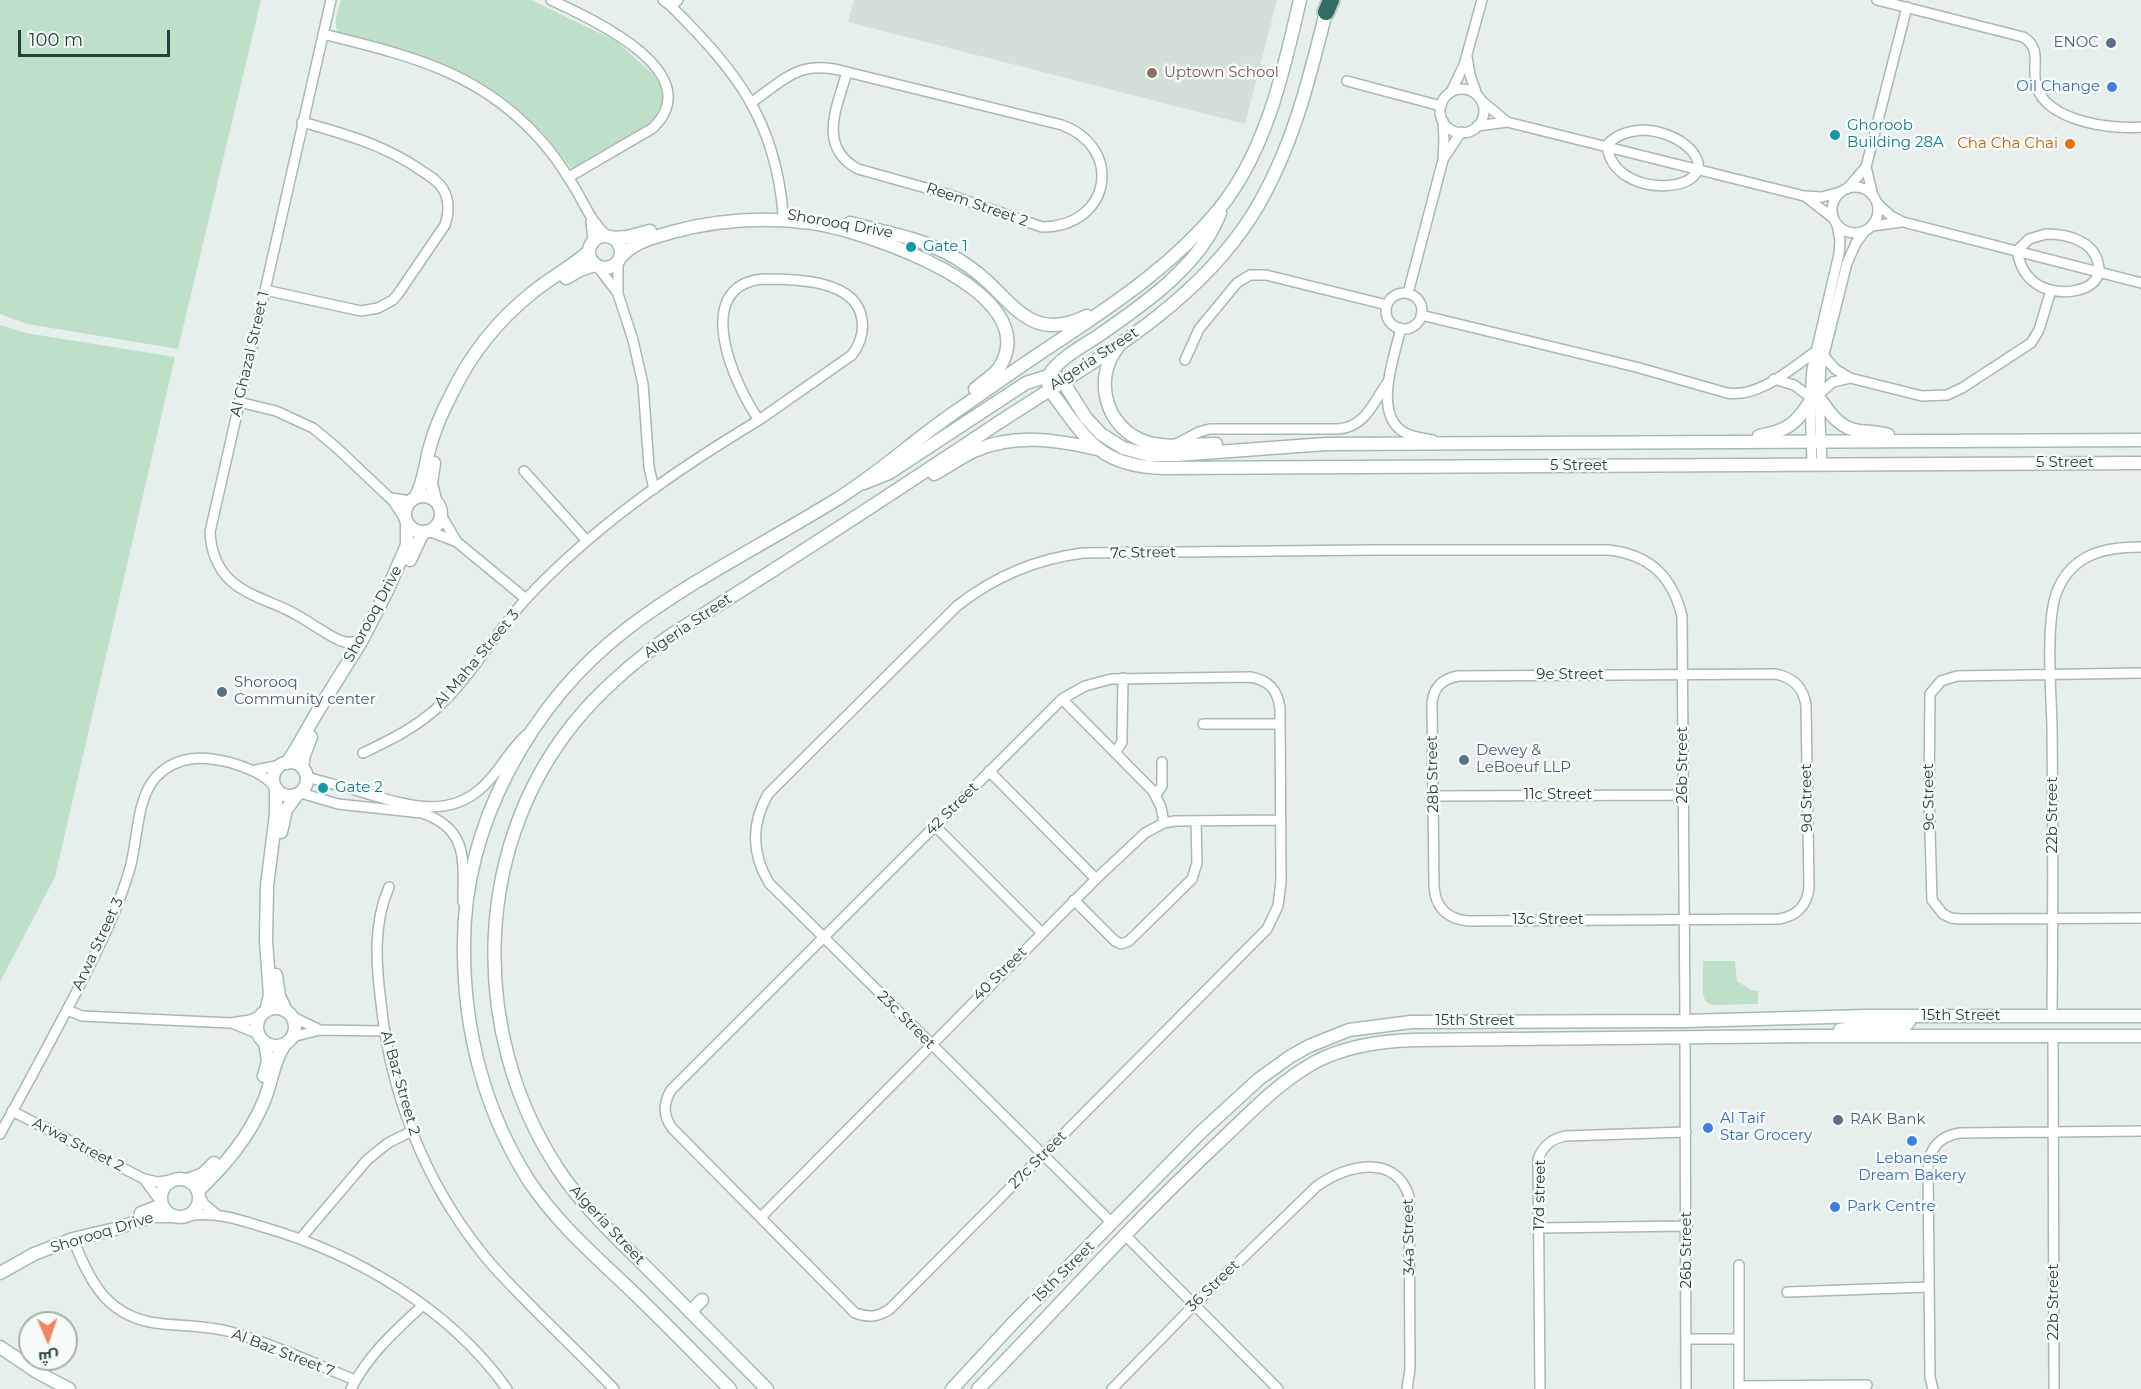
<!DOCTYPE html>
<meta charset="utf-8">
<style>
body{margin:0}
#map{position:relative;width:2141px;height:1389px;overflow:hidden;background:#e6efeb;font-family:Montserrat,Cairo,sans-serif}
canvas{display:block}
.north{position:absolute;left:18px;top:1311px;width:60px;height:60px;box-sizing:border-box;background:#f7fbf9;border:2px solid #a3b1ad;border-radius:50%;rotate:178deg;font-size:16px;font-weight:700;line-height:24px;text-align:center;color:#24423a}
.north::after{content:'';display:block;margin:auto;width:21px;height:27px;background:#f4845f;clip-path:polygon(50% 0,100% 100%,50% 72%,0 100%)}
.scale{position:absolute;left:18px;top:30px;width:152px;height:27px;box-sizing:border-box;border:3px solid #24423a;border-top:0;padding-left:8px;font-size:18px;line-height:21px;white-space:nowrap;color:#24423a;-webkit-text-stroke:4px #f7fbf9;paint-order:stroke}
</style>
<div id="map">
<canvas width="2141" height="1389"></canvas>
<div class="north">ش</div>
<div class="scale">100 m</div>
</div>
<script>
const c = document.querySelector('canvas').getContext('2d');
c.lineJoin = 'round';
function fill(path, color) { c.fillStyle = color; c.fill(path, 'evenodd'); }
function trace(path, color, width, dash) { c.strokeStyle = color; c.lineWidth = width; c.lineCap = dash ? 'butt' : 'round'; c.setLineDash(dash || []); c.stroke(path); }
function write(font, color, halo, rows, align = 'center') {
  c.font = font + ' Montserrat,sans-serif'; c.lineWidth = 5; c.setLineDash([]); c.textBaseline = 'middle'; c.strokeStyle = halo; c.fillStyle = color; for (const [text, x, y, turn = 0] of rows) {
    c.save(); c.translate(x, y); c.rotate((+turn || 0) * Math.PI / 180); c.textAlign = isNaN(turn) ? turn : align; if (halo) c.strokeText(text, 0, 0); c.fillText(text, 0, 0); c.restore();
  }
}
const built = new Path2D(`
 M854,0H1277L1245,124L848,22Z`);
const green = new Path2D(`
 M0,0H261L178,349L27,324L0,314Z
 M341,0H531L616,41L653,74L664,91L660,120L573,170L540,130L482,87L341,38C332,26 337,14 341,0Z
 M0,325L26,333L175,357L55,877L0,982Z
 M1703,961H1735L1737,981L1751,990L1758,991V1004L1713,1005L1706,1002L1703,995Z`);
const street = new Path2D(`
 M331,0L210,532C211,550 216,566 229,579C246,596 274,602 295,614C310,622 324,633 339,640C346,644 355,642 362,640
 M551,0C590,18 710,72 653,128L569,177
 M663,0L671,6L678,0
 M1877,0L2023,37C2044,49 2030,69 2037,88C2049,121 2111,130 2141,127
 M671,6C736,71 775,119 783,213
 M323,34C411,56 483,72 545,145C557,159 567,175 576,190C586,207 592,223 607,236
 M1467,57L1470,75L1477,95
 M847,72L1062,125C1125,149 1110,227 1042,227L944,193L858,169C817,147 837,107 847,72Z
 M1347,81L1441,106
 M1440 111a22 22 0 1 1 44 0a22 22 0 1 1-44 0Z
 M1451,92L1464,65L1482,0
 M752,102C788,77 800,59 847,72
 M1483,102L1507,122
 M1477,126L1507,122L1804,196L1822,197L1840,192
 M1644,130C1660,131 1678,137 1690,149C1730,192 1613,205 1607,145C1617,134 1629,131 1644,130Z
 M1444,158L1461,132
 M1866,167L1873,196
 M1832 210a23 23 0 1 1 46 0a23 23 0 1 1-46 0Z
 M1847,189L1866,167L1907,7
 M1806,197L1833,218
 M1877,203L1891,216L1903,222L2141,283
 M591,222L593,241
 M1872,226L1901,222
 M2046,234C2066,234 2093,240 2098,263C2098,264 2100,271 2099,272C2094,293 2062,294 2047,289C2029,283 2020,268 2017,251L2029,239Z
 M618,262V294L633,340L643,384L649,467L654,489
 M598,267L617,292
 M763,279C794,279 857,279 862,320C864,333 860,344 852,355L759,420C734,385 690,286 763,279Z
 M265,290L361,311L378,308L393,300L398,294L445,225C449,213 450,201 443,189C438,181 430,176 422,171C385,145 345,134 302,122
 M1408,293L1443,160L1444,140L1443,121
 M1386 311a18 18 0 1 1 36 0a18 18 0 1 1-36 0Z
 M1421,315L1636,367L1727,393C1759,398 1790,369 1815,352L1823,355L1835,369L1850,378L1922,396L1947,395L1962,388L2031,343L2039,330L2051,290
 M1401,328C1395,355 1373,411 1402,431C1410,437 1423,438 1433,440
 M1185,360L1199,329L1237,283L1250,275H1266L1387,305
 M1774,379L1794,385L1810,397
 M1819,394L1833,382L1850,378
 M239,402L276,411L313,428L337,448L393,501L405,519
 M1174,445L1199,432L1210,429H1338C1366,427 1373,402 1388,382
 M1812,464L1810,397L1812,369L1839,254L1840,240L1837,225
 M1822,464L1819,398L1821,366L1847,263L1856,243L1865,231
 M524,471L587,541
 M391,498L410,501
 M441,515L457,542L526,599
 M428,531L455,541
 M2141,673L1957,676L1941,681L1930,694L1929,796L1932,900L1943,914L1951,918L1960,919L2141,918
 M1776,674C1794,678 1804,688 1806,706L1809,886C1808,905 1797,916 1779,919L1468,921C1447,919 1435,907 1434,886L1432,702C1434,687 1442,679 1458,676Z
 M1250,677C1269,680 1278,690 1280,709L1281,881L1278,906L1267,929L890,1309C878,1317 869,1318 855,1313L672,1128C663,1115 663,1104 671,1090L1062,699L1085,686L1111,679Z
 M1062,699L1153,791L1161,807L1164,823
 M1203,724H1280
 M363,753C390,740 415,728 437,708C471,677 494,634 526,599C593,527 676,470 759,420
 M1115,753L1122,742V735L1123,678
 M256,770L281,765
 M989,771L1096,879
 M307,777C327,783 346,787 365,793C403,804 445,819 479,790C498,775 508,751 527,734
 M301,793L338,804L422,813C469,829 463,861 463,902
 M1156,795L1162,786V762
 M1433,796L1683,795
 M935,826L1042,933
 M389,887C373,924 376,964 381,1003C390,1092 424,1179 479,1249C496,1272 517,1291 537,1312C563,1338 589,1363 614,1389
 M1074,900L1115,941L1121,944L1129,941L1192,879L1197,863L1196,821
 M67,1010L82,1016L231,1023L250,1020L262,1015
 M2052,1016C2053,919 2053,822 2052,725C2051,691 2045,617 2058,589C2074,553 2106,547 2141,547
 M293,1017L318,1029
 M234,1024L259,1034
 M2053,1036L2054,1389
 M292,1037L320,1030L385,1031
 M1685,1039L1686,1389
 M12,1111L144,1179L158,1182L172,1180
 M0,1134C27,1085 54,1035 80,985C99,947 118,910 130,868C138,840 136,799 156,777C178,754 204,756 232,763C250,769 262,773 275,787
 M144,1179L161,1202
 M199,1195L204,1204L216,1214
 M187,1216C213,1211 238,1219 263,1227C357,1254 450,1309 507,1389
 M762,1216L1096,879L1145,833L1164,823L1175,821L1280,820
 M1112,1223L769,883C751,853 751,824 768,794L957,606C995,576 1035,559 1083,553L1371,550H1609C1650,555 1672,576 1682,616L1685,1021
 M1539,1228L1687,1226
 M1126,1236L1278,1389
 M301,1238L367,1160L388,1143L412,1131
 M73,1239C91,1285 109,1319 163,1324C186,1326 209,1326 231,1332C274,1344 315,1364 355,1380
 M1787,1292L1929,1287
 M1687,1339H1739
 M1739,1386L1867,1385
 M351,1389C368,1355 395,1331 422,1306
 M1112,1389L1194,1305L1317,1186C1346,1166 1394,1152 1409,1196L1410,1369L1407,1389
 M1540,1389L1538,1159C1543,1146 1551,1139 1565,1136L1686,1132
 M1739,1389V1265
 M1933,1389L1930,1377L1928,1168C1929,1148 1940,1136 1960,1133L2141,1131`);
const secondary = new Path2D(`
 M1220,213C1201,265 1143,305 1098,336C1081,347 1060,358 1048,376C1046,390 1056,397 1063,408C1093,450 1110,466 1163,468L2141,463
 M850,223C883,232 916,237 947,253C962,261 976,271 988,282C1020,313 1038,340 1087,316
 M589 252a16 16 0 1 1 32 0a16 16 0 1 1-32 0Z
 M613,238L627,237L650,231
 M620,258C634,241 653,238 672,232C717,220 766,217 812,223C862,230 1049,291 999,368C993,376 983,382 975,389
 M566,278L580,270L595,265
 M1118,347C1092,379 1106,429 1146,442C1167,449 1194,444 1216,444
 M1819,398C1830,413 1839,428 1859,431C1869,432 1878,432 1888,435
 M1759,436C1786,431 1795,425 1810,402
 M434,463L431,483L435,500
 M934,474C947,467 960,458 974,451C1014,433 1057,440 1097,449
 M864,483L889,473L1026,383L1048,376L1059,378L1062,380L1086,418L1101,434L1123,448L1149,455H1176L1326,444L2141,440
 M405 514a18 18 0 1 1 36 0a18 18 0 1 1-36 0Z
 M415,498C424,483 425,466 429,450C434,431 442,412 451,395C470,355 499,319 533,292C551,277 572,267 589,251
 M410,560L423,532
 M273 779a17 17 0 1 1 34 0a17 17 0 1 1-34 0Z
 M287,763L296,749L316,714L362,640L387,591L407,545V523
 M302,767L304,755L311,737
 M281,832L286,810L296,796
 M276,975L279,996L286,1011
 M257 1027a19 19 0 1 1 38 0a19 19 0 1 1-38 0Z
 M266,1011L270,995L266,941L267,886L276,814V789
 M1840,1030L1851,1028L1905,1026L1909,1022L1907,1016
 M264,1076L268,1061L265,1042
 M161 1198a19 19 0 1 1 38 0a19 19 0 1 1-38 0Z
 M187,1180L203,1174L214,1163
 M198,1191C226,1164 249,1137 264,1101C272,1082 273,1061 285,1044
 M141,1213L162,1205
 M0,1273L34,1254L73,1239L115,1229L154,1216H173
 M690,1312L702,1300
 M0,1347L37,1372L69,1389
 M730,1389C699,1358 669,1327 637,1296C598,1258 560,1227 529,1181C485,1112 464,1032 464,950C462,827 530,703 628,628C691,580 766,543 834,501C877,475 914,440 955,412C991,387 1026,362 1063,338C1120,300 1176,262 1220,208C1266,151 1284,70 1300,0
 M767,1389C726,1348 685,1306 644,1265C613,1235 582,1205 558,1169C467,1030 472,838 584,711C611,681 641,656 674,633C781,566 887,497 992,427C1084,366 1190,312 1251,217C1292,152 1310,77 1328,4
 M952,1389L1013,1323L1200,1133L1259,1079L1291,1056L1309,1046L1349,1030L1411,1022L1685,1021L1866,1016H2141
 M978,1389C1057,1308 1133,1223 1216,1145C1248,1115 1278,1082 1317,1061C1347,1046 1380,1041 1413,1040L1812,1036H2141`);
const highway = new Path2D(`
 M1326,12L1331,0`);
const markers = [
 [2111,43,6,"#5c6f8a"],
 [1152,73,6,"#8d6e63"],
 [2112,87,6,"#3f7fe0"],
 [1835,135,6,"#0f9aa8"],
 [2070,144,6,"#e8710a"],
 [911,247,6,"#0f9aa8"],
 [222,692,6,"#5c6f8a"],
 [1464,760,6,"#5c6f8a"],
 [323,788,6,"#0f9aa8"],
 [1838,1120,6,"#5c6f8a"],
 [1708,1128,6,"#3f7fe0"],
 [1912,1141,6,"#3f7fe0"],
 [1835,1207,6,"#3f7fe0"]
];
const serviceNames = [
 ["ENOC",2099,43,"right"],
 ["Shorooq",234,683],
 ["Community center",234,700],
 ["Dewey &",1476,751],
 ["LeBoeuf LLP",1476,768],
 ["RAK Bank",1850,1120]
];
const educationNames = [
 ["Uptown School",1164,73]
];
const shopNames = [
 ["Oil Change",2100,87,"right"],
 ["Al Taif",1720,1119],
 ["Star Grocery",1720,1136],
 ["Lebanese",1912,1159,"center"],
 ["Dream Bakery",1912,1176,"center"],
 ["Park Centre",1847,1207]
];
const cultureNames = [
 ["Ghoroob",1847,126],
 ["Building 28A",1847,143],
 ["Gate 1",923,247],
 ["Gate 2",335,788]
];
const foodNames = [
 ["Cha Cha Chai",2058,144]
];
const streetNames = [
 ["Reem Street 2",977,205,19],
 ["Shorooq Drive",840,224,10],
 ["Al Ghazal Street 1",250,354,-77],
 ["Algeria Street",1094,359,-33],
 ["5 Street",2065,463],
 ["5 Street",1579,466],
 ["7c Street",1143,553,-1],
 ["Shorooq Drive",373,614,-62],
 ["Algeria Street",688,626,-34],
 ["Al Maha Street 3",477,659,-50],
 ["9e Street",1570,675],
 ["26b Street",1683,765,-90],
 ["28b Street",1433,774,-91],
 ["11c Street",1558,795],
 ["9c Street",1929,797,-91],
 ["9d Street",1807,798,-91],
 ["42 Street",952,809,-45],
 ["22b Street",2053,815,-90],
 ["13c Street",1548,920],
 ["Arwa Street 3",98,944,-65],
 ["40 Street",1000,974,-45],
 ["15th Street",1961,1016],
 ["23c Street",906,1020,45],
 ["15th Street",1475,1021],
 ["Al Baz Street 2",400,1083,74],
 ["Arwa Street 2",78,1145,27],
 ["27c Street",1038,1160,-45],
 ["17d street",1540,1195,-89],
 ["Algeria Street",607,1225,47],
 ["Shorooq Drive",102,1233,-17],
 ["34a Street",1409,1237,-91],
 ["26b Street",1687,1250,-90],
 ["15th Street",1064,1272,-45],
 ["36 Street",1213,1286,-44],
 ["22b Street",2054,1302,-90],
 ["Al Baz Street 7",283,1353,21]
];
fill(built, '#d4dfda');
fill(green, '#bfe0c8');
trace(street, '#a8b8b2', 12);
trace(secondary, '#a4bbb3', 15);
trace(highway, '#c2cac8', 20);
trace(street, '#fff', 9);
trace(secondary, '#fff', 12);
trace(highway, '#2f6f62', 16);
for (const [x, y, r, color] of markers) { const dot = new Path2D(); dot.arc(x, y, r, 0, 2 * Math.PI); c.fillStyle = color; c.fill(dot); trace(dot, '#f7fbf9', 2); }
write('15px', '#4e5e75', '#f7fbf9', serviceNames, 'left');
write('15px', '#785e54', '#f7fbf9', educationNames, 'left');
write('15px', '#366cbe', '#f7fbf9', shopNames, 'left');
write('15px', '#0d838f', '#f7fbf9', cultureNames, 'left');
write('15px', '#c56008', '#f7fbf9', foodNames, 'right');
write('15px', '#24423a', '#f7fbf9', streetNames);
</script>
